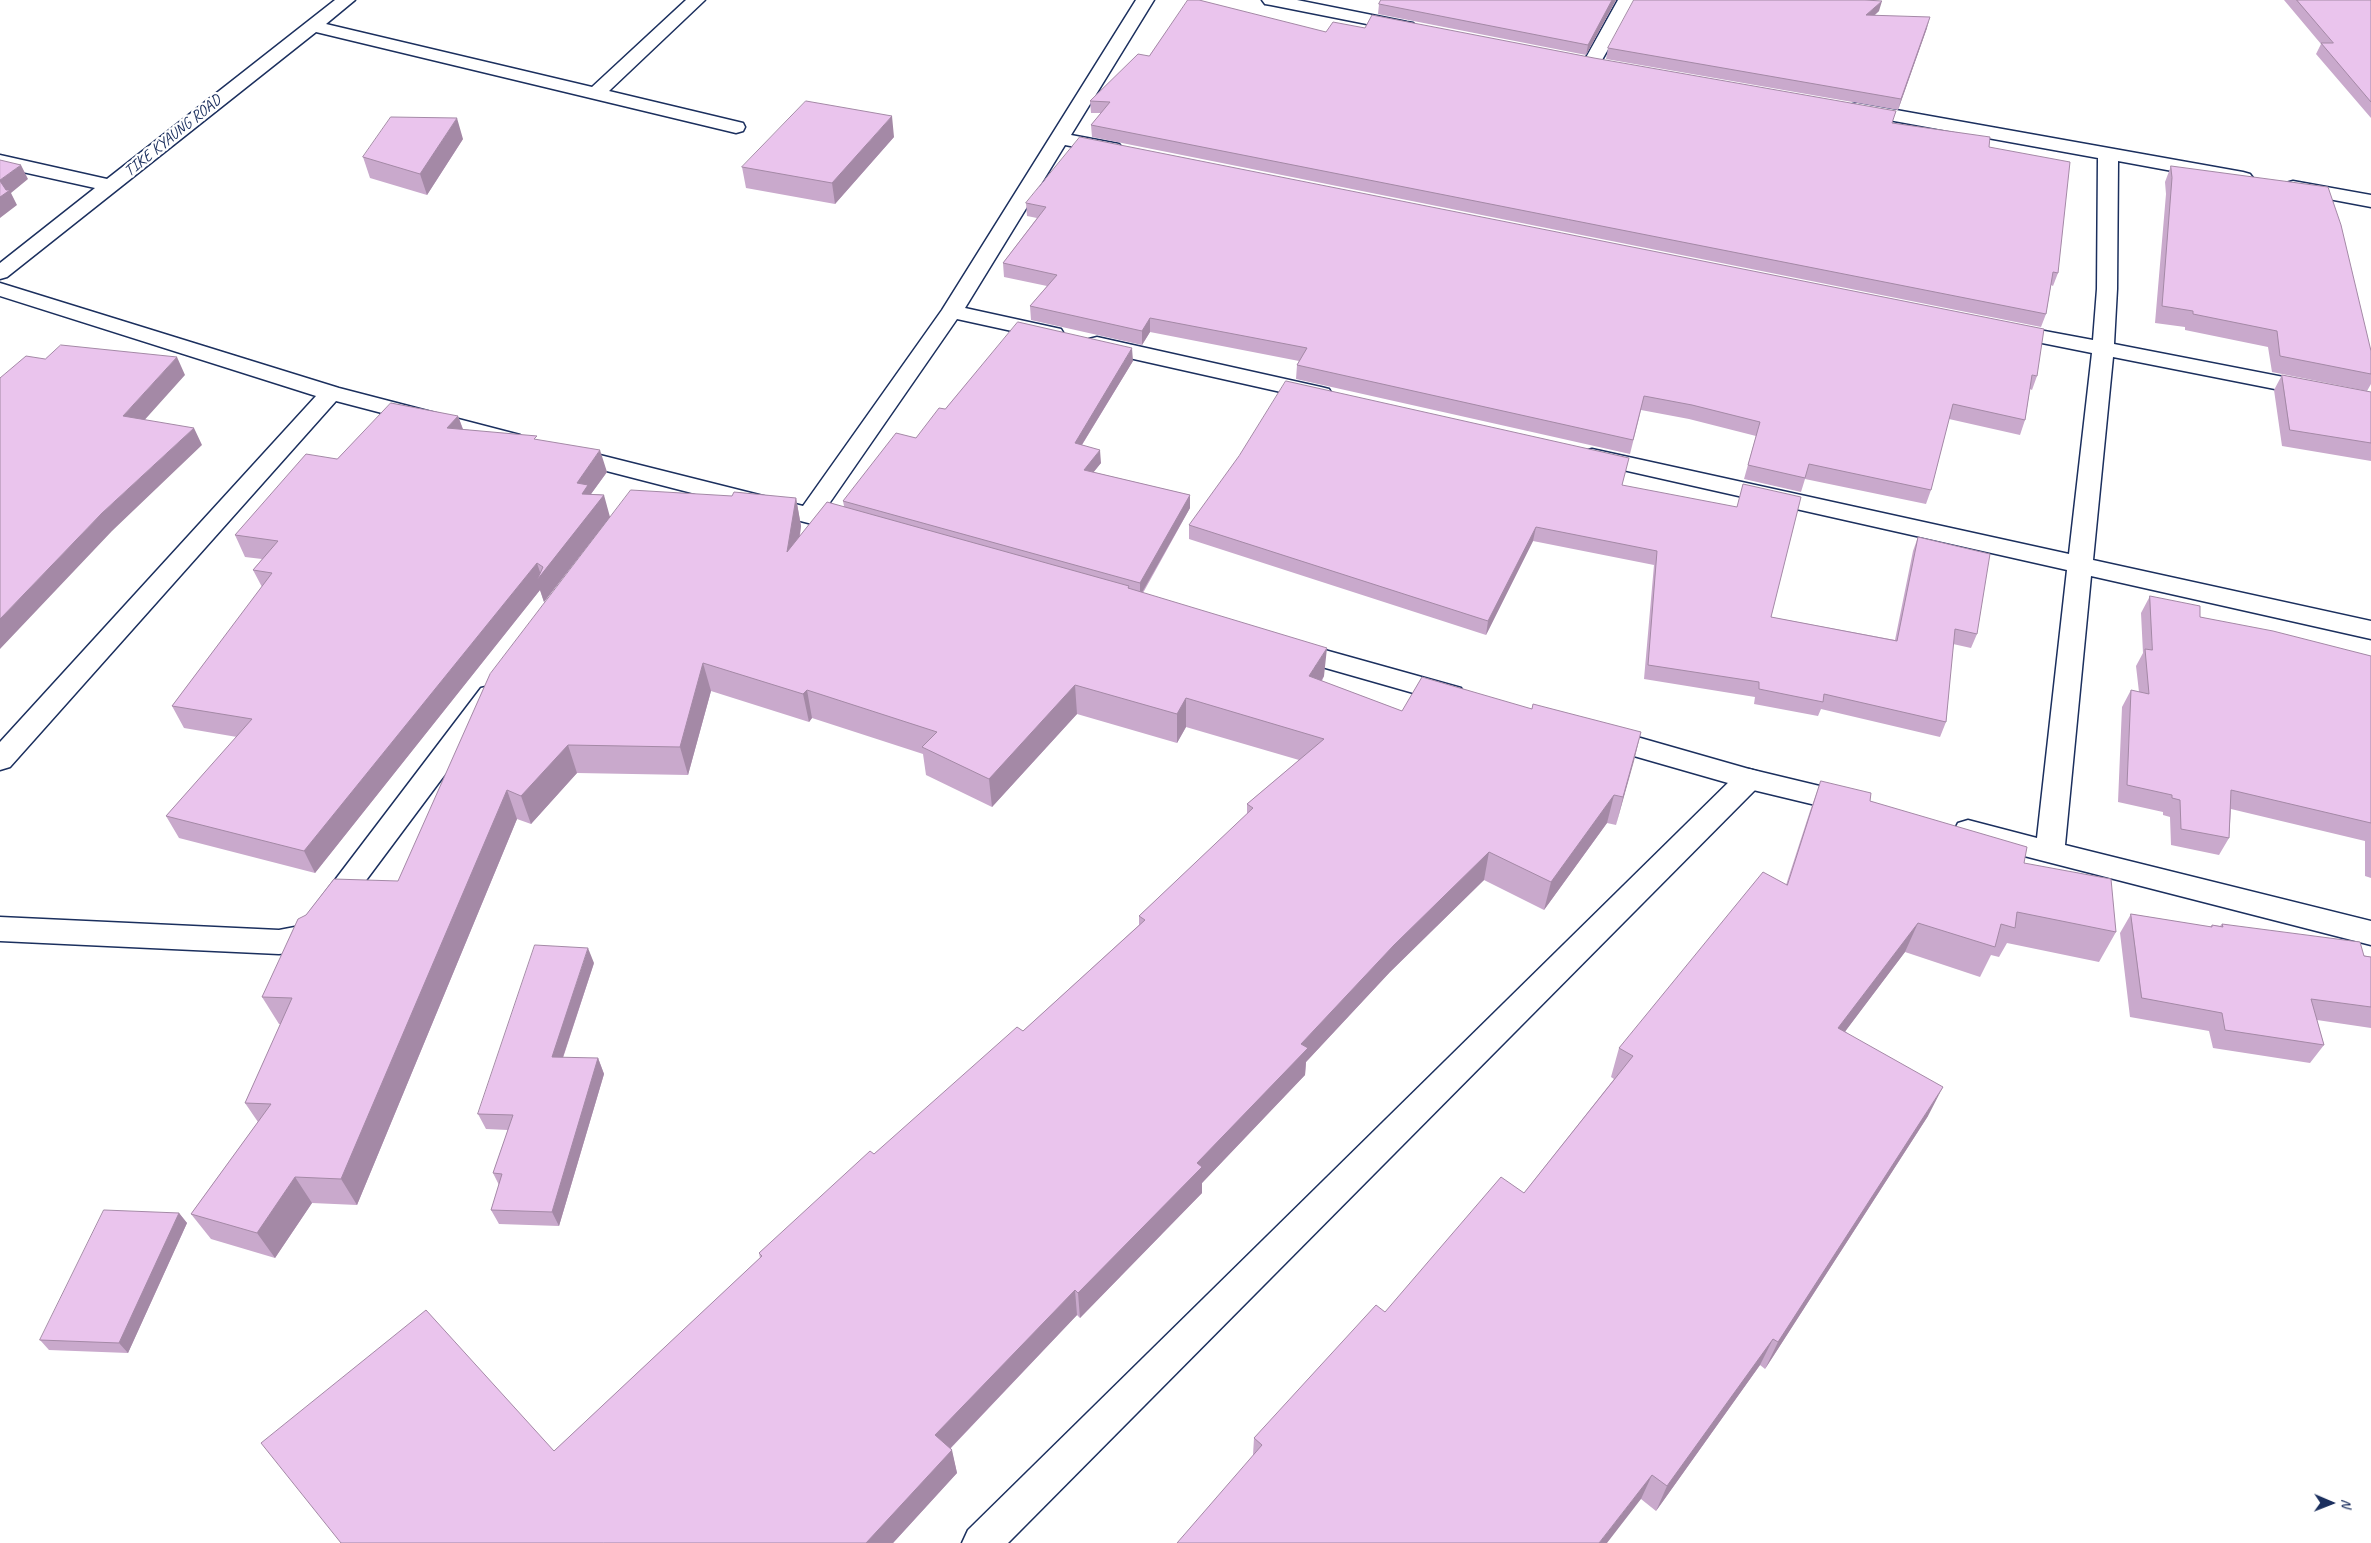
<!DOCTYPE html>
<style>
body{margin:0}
#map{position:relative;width:2371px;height:1543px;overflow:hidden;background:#fff;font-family:Caveat,sans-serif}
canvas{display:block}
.north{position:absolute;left:2306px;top:1478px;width:50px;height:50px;-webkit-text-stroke:4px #fff;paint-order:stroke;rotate:91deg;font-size:14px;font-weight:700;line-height:20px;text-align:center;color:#1b2f5e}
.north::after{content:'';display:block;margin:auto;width:18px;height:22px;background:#1b2f5e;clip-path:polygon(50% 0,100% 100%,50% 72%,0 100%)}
</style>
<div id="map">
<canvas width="2371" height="1543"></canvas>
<div class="north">N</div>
</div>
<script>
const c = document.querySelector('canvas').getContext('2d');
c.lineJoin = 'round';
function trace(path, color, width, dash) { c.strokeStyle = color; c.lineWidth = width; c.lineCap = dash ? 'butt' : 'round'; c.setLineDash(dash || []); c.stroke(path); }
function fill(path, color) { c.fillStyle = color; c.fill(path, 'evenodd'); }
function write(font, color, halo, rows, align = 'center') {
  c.font = font + ' Caveat,sans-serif'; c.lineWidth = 4.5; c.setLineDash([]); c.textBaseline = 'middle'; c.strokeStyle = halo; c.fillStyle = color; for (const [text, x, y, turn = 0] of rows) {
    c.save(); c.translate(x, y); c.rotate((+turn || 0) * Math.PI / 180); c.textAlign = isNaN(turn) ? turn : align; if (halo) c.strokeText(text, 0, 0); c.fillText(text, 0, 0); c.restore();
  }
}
const lane = new Path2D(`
 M1749,769L1759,772L1763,779L1759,786L1008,1543H962L968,1530L1739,772Z`);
const street = new Path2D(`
 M335,0H355L326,24L592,87L686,0H705L609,91L743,123L745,127L743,131L736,133L316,32L7,277L0,279V263L95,188L0,167V155L107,179Z
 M1136,0H1154L1071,135L1119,144L1122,148L1119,152L1112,154L1065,145L965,308L1061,329L1064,334L1061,339L1053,340L957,319L824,511L860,521L863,526L860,531L851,534L560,459L556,454L560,449L568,447L803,506L942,310Z
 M1262,0H1297L1407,22L1413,23L1416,27L1413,31L1407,32L1271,5L1265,4Z
 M1618,0H1636L1598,67H1586L1583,63Z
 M1857,103L2243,172L2250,174L2253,178L2250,182L2243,184L2118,161L2117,289L2114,344L2371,394V408L2113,357L2093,560L2371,621V639L2091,576L2065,845L2371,921V945L1958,839L1954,831L1958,823L1968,820L2037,838L2067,570L1592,463L1584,461L1580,456L1584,451L1592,449L2069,554L2092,353L2007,336L1999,335L1996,330L1999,325L2007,324L2093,340L2097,289L2098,158L1850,113L1848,109L1850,105Z
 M2293,181L2371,195V207L2286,191L2283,187L2286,183Z
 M0,283L339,388L520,435L524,440L520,445L512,447L336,401L10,767L0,770V742L316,396L0,296Z
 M1097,337L1321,387L1329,389L1332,394L1329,399L1321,401L1089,349L1086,344L1089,339Z
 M1289,640L1461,688L1465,695L1461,702L1452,704L1280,655L1276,649L1280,643Z
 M490,686L499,688L503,695L499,702L320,942L297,952L279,954L0,941V917L279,930L300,926L481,688Z
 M1602,727L1749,769L1853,794L1863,797L1867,804L1863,811L1853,814L1749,789L1592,744L1588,737L1592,730Z`);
const wall = new Path2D(`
 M1381,0H1616L1586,55L1378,14L1379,4Z
 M2284,0H2371V118L2316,54L2321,44Z
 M1879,11L1875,15L1927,28L1898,110L1606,59L1608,48Z
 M1365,28L1893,123L1989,147L2058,273L2053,286L2051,285L2046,314L2041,327L1092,137L1091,125L1101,113H1091L1090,101L1149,56L1326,32Z
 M894,137L835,204L746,188L742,167Z
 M463,139L427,195L370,178L363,157Z
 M2171,166L2371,351V384L2367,391L2272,372L2268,347L2185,330V327L2155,323L2166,194L2165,182Z
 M1026,203L2037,376L2032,390L2030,389L2025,420L2020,435L1949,419L1931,490L1926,504L1805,479L1801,492L1744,479L1756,436L1689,419L1641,410L1630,454L1296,379L1297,365L1299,361L1150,332L1142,345L1031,320L1030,306L1047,286L1004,277L1003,263L1037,218L1027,216Z
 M1133,361L1082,445L1101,463L1093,472L1190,495V508L1143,593L1324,676L1322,681L1402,711L1532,709L1641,732L1616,825L1607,823L1544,910L1484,880L1390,972L1306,1062L1305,1075L1202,1183V1193L1080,1318L1077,1315L951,1448L957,1473L893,1543H341L554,1451L760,1258L759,1253L874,1154L1023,1031L1139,925V916L1247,814V804L1299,760L1186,727L1177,743L1077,714L992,807L926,775L923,754L812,718L809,722L711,691L688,775L577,773L531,824L517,819L357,1205L312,1203L275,1258L211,1239L191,1214L258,1122L245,1103L281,1024H279L262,997L398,881L732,496L796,498L801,526L800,536L844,506L843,501L916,438L945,409Z
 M2282,375L2371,392V461L2282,446L2274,390Z
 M458,416L463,429L538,440L607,472L591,494L610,517L544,602L540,590L315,873L179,838L166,816L237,737L184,728L172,706L262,587L253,570L262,559L245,557L235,535L337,459Z
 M1622,485L1771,617L1895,640L1913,551L1918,537L1977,634L1971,648L1953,644L1946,722L1940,737L1821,709L1818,716L1754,704L1755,697L1644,679L1654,565L1533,541L1486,635L1189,539V525Z
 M2150,596L2200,617L2371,656V878L2365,876V841L2231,809L2229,838L2219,855L2171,845L2170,817L2163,815V812L2118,802L2122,707L2131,690L2139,692L2136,666L2143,653L2141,613Z
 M1821,781L2024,863L2116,932L2099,962L2007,943L1999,957L1991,955L1980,977L1905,952L1845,1031L1928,1116L1765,1369L1760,1365L1656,1511L1641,1499L1253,1455L1254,1438L1385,1312L1524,1193L1614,1079L1611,1077L1619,1048L1786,885L1810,811Z
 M2131,914L2210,927L2212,925L2220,926L2222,924L2371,957V1028L2317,1020L2324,1045L2310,1063L2213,1048L2209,1031L2130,1017L2120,933Z
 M594,963L563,1058H598L604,1074L559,1226L499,1224L491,1210L499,1185L493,1173L508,1130L486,1129L478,1114Z
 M179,1213L187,1223L128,1353L49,1350L40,1340Z`);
const shadedWall = new Path2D(`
 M1612,0H1616L1586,55L1588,45Z
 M1882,1L1879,11L1863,25L1866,15Z
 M1930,17L1927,28L1898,110L1901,99Z
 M892,116L894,137L835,204L832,183Z
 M457,118L463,139L427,195L420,174Z
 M21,165L28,179L11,193L17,205L0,218V180Z
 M1150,318V332L1142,345V331Z
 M1132,348L1133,361L1075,456V443Z
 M177,357L185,375L132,434L123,416Z
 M458,416L466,438L447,428Z
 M194,428L202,445L112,531L0,649V619L102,513Z
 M600,450L607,472L591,494L604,495L610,517L544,602L540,590L315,873L304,851L537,563L541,575L577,483Z
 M1100,450L1101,463L1085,483L1084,470Z
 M1190,495V508L1140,596V583Z
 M796,498L801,526L793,580L787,552Z
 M1536,527L1533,541L1486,635L1488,621Z
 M1327,648L1324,676L1307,704L1309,676Z
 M703,663L711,691L688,775L680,747Z
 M1075,685L1077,714L992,807L989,779Z
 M807,690L812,718L809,722L803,694Z
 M1186,698V727L1177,743V714Z
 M1641,732L1634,761L1616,825L1623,797Z
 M568,745L577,773L531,824L521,796Z
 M507,790L517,819L357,1205L341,1179Z
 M1614,795L1607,823L1544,910L1551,882Z
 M1489,852L1484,880L1390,972L1306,1062L1305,1075L1202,1183V1193L1080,1318L1078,1293L1197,1163L1301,1044L1394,945Z
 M1918,923L1905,952L1826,1057L1838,1028Z
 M588,948L594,963L558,1072L552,1057Z
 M598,1058L604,1074L559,1226L552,1212Z
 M1943,1087L1928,1116L1765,1369L1778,1342Z
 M295,1177L312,1203L275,1258L257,1233Z
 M179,1213L187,1223L128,1353L119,1343Z
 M1075,1290L1077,1315L941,1458L935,1435Z
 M1773,1339L1760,1365L1656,1511L1667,1486Z
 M952,1450L957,1473L893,1543H866Z
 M1652,1475L1641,1499L1607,1543H1599Z`);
const building = new Path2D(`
 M1188,0H1199L1326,32L1333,22L1365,28L1372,15L1594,58L1896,111L1892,123L1990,137L1989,147L2070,162L2058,273L2053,272L2046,314L1091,125L1110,102L1090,101L1138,54L1149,56Z
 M1381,0H1612L1588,45L1379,4Z
 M1634,0H1865L1882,1L1866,15L1930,17L1901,99L1608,48Z
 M2297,0H2371V102L2321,43H2333Z
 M806,101L892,116L832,183L742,167Z
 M391,117L457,118L420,174L363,157Z
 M1080,137L2044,329L2037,376L2032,375L2025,420L1953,404L1931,490L1809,464L1805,478L1748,465L1760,422L1692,405L1644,396L1633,440L1297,365L1307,348L1150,318L1142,331L1030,306L1057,275L1003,263L1046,207L1026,203Z
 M0,160L21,165L0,180Z
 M2171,166L2328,187L2341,225L2371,351V374L2280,356L2277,331L2193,314V311L2162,306L2172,178Z
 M0,181L6,190H10L0,197Z
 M1018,322L1132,348L1075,443L1100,450L1084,470L1190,495L1140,583L843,501L896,433L916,438L939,408L945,409Z
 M61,345L177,357L123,416L194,428L102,513L0,619V378L26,356L45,359Z
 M2282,375L2371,392V443L2290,430Z
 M1286,381L1629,458L1622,485L1737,507L1743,484L1801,497L1771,617L1897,641L1918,537L1990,554L1977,634L1955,629L1946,722L1824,694L1823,702L1759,689V682L1648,665L1657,551L1536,527L1488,621L1189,525L1239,456Z
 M391,403L458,416L447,428L537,436L534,439L600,450L577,483L588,485L582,494L604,495L537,580L543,567L537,563L304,851L166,816L252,719L172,706L272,573L253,570L278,541L235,535L306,454L337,459Z
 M631,490L732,496L734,492L796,498L787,552L827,502L1129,586L1128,588L1327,648L1309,676L1402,711L1422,677L1532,709L1533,704L1641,732L1623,797L1614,795L1551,882L1489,852L1394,945L1301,1044L1308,1048L1197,1163L1202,1167L1078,1293L1075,1290L935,1435L952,1450L866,1543H341L261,1443L426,1310L554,1451L762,1256L759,1253L870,1151L874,1154L1017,1027L1023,1031L1145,920L1139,916L1253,808L1247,804L1324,739L1186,698L1177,714L1075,685L989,779L922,747L937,732L807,690L803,694L703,663L680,747L568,745L521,796L507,790L341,1179L295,1177L257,1233L191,1214L271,1104L245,1103L292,998L262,997L298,919L306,915L334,879L398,881L490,674Z
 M2150,596L2200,606V617L2273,631L2371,656V823L2231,790L2229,838L2181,829L2180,800L2172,798V795L2127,785L2131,690L2149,694L2145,649L2152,650Z
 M1821,781L1871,793L1870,801L2027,847L2024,863L2111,879L2116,932L2017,912L2015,928L2001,924L1995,947L1918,923L1838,1028L1943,1087L1778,1342L1773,1339L1667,1486L1652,1475L1599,1543H1177L1262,1445L1254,1438L1376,1305L1385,1312L1501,1177L1524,1193L1633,1056L1619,1048L1763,872L1787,885Z
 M2131,914L2212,927V925L2223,927L2222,924L2360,942L2364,956L2371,957V1007L2311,999L2324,1045L2225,1030L2222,1013L2142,998Z
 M535,945L588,948L552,1057L598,1058L552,1212L491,1210L502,1174L493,1173L513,1115L478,1114Z
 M104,1210L179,1213L119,1343L40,1340Z`);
const farStreetnames = [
 ["TIKE KYAUNG ROAD",173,136,-39]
];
trace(lane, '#1b2f5e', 3);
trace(street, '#1b2f5e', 3);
fill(lane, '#fff');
fill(street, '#fff');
fill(wall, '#c9a9cc');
fill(shadedWall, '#a489a6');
fill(building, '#eac4ed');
trace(building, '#a489a6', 1);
write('16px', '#1b2f5e', '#fff', farStreetnames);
</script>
